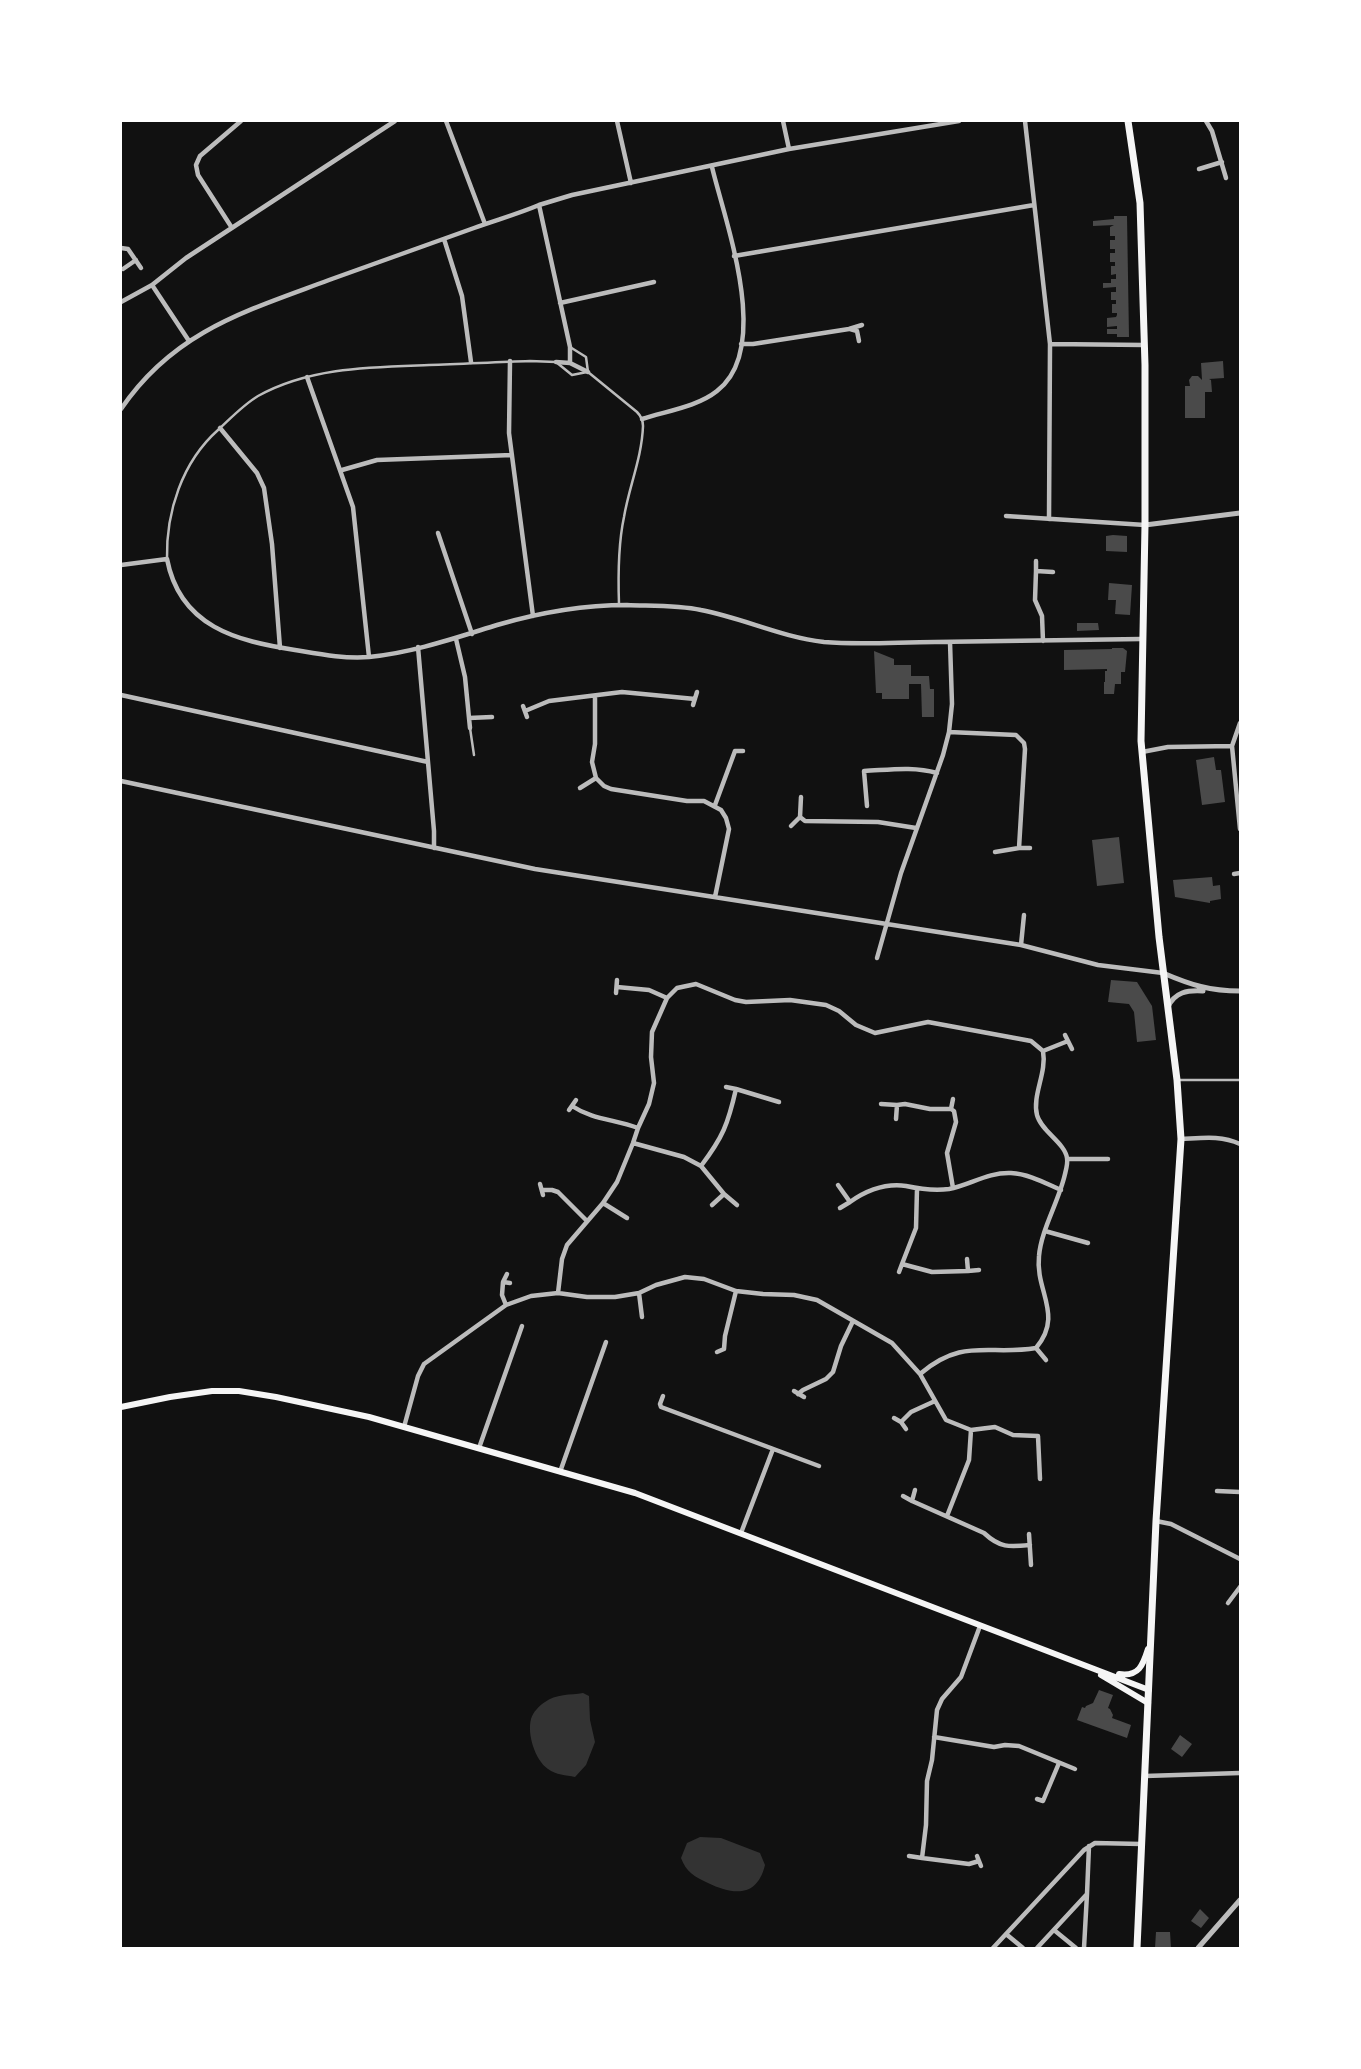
<!DOCTYPE html>
<style>
body{margin:0}
#map{position:relative;width:1361px;height:2069px;overflow:hidden;background:#111;font-family:"PT Sans Narrow",sans-serif}
canvas{display:block}
.frame{position:absolute;inset:0;border:122px solid #fff;pointer-events:none}
</style>
<div id="map">
<canvas width="1361" height="2069"></canvas>
<div class="frame"></div>
</div>
<script>
const c = document.querySelector('canvas').getContext('2d');
c.lineJoin = 'round';
function fill(path, color) { c.fillStyle = color; c.fill(path, 'evenodd'); }
function trace(path, color, width, dash) { c.strokeStyle = color; c.lineWidth = width; c.lineCap = dash ? 'butt' : 'round'; c.setLineDash(dash || []); c.stroke(path); }
const water = new Path2D(`
 M583,1693L589,1696L590,1720L595,1742L586,1765L575,1777C566,1775 556,1775 548,1769C535,1760 527,1734 531,1719C533,1712 539,1706 545,1702C555,1694 571,1695 583,1693Z
 M700,1837L721,1838L760,1853L765,1865C757,1898 733,1895 708,1883C695,1877 686,1872 681,1858L687,1843Z`);
const building = new Path2D(`
 M1114,216H1127L1129,337H1117V334H1107V329H1117V326L1107,327V318L1116,317L1117,315V313H1112V304H1116V300H1111V292H1116V287L1103,288V283H1111V279H1116V274L1111,275V266H1115V262H1110V253H1115V249H1110V240H1115V236H1110V227L1114,225L1093,226V221L1114,219Z
 M1223,361L1224,378L1209,379L1211,380L1212,392H1205V418H1185V386H1190L1189,380L1192,376H1198L1202,380L1201,363Z
 M1113,535L1127,536V552L1106,551V536Z
 M1109,583L1132,585L1130,615L1115,614L1116,600H1108Z
 M1077,623H1098L1099,630L1077,631Z
 M1112,648H1123L1127,651L1125,672H1121V684H1115L1114,694H1104V682H1105V671H1107V669L1064,670V650L1112,649Z
 M874,651L894,659V665H911V676H929L930,689H934V717H922L921,684H909V699H882V693H876Z
 M1214,757L1216,770H1221L1225,802L1202,805L1196,760Z
 M1119,837L1124,883L1097,886L1092,840Z
 M1212,877L1213,886L1220,885L1221,899L1210,901V903L1175,897L1173,880Z
 M1111,980L1137,982L1152,1006L1156,1040L1137,1042L1134,1012L1129,1004L1108,1002Z
 M1099,1690L1113,1695L1108,1708L1110,1709L1113,1715L1112,1718L1131,1725L1127,1738L1077,1720L1082,1707L1085,1708L1086,1706L1093,1703Z
 M1180,1735L1192,1744L1182,1757L1171,1749Z
 M1200,1909L1209,1918L1201,1928L1191,1921Z
 M1156,1932H1170L1171,1948H1155Z`);
const service = new Path2D(`
 M570,347L586,357L588,372L637,412C641,416 643,420 643,426C642,457 629,487 624,517C618,545 618,575 619,604
 M167,559C166,512 182,462 218,430C231,418 243,405 258,396C310,367 372,367 429,365C463,364 496,362 530,361L556,362L572,375L587,372
 M470,728L474,755
 M1177,1080H1240`);
const minor = new Path2D(`
 M446,121L485,224
 M617,121L631,183
 M783,121L789,149
 M1025,121L1050,344L1049,519
 M1206,121L1212,131L1226,178
 M1199,169L1222,162
 M539,205L570,347V363
 M232,228L198,175L196,165L200,156L241,121
 M444,239L462,296L471,362
 M121,248L128,249L141,268
 M734,256L1034,205
 M123,269L136,260
 M152,285L189,341
 M121,302L152,285L186,258L395,121
 M560,303L654,282
 M850,329L857,331L859,341
 M741,344H753L849,329L862,325
 M1050,344L1144,345
 M510,361L509,433L533,616
 M556,362L570,363L588,372
 M307,377L353,507L369,657
 M121,409C174,331 246,311 329,280C377,263 426,245 474,228C496,220 518,214 539,205L572,195L789,149L959,121
 M642,419C666,411 697,407 717,391C773,348 725,222 712,167
 M220,428L257,473L264,488L272,544L280,648
 M342,470L377,460L512,455
 M1006,516L1145,525
 M438,533L472,634
 M121,565L167,559C180,627 237,641 295,650C319,654 344,659 369,657C412,653 455,638 497,625C538,613 584,605 627,605C651,606 678,605 701,610C743,618 781,637 824,642C861,645 898,642 935,642C1004,641 1073,640 1141,639
 M1036,571V561
 M456,639L465,677L469,718L492,717
 M1043,641L1042,616L1035,600L1036,571L1053,572
 M418,647L434,831V848
 M121,695L428,762
 M595,696V744L592,762L596,778
 M693,705L697,692
 M523,706L527,717
 M525,711L549,701L622,692L695,699
 M469,718L470,728
 M949,732L1016,735L1024,743L1025,749L1019,848L995,852
 M1232,746L1240,723
 M1142,752L1168,747L1232,746L1240,829
 M121,781L535,869L1021,945L1098,965L1163,973
 M580,788L596,778L604,786L611,789L687,801H704L721,810L726,818L729,829L715,897
 M715,805L735,751H743
 M867,806L864,771C888,770 913,766 937,773
 M800,817L805,821L878,822L916,828
 M791,826L800,817L801,797
 M1019,848H1030
 M1234,874L1240,873
 M1021,945L1024,915
 M877,958L901,873L943,755L949,732L952,704L950,642
 M617,987L649,990L667,998
 M616,993L617,980
 M1068,1041L1072,1049
 M1043,1051L1068,1041L1065,1035
 M726,1087L736,1089
 M953,1099L951,1109L954,1111L956,1122L947,1153L953,1188
 M881,1104L897,1105L896,1119
 M897,1105L905,1104L930,1109H951
 M572,1106C593,1120 614,1119 638,1128
 M569,1110L576,1100
 M1181,1139C1202,1138 1221,1135 1240,1144
 M633,1143L684,1157L701,1166L724,1194L712,1205
 M1068,1159H1108
 M701,1166C723,1137 728,1124 736,1089L779,1102
 M540,1184L543,1195
 M838,1185L850,1202C867,1190 885,1183 906,1186C920,1189 934,1191 949,1189C970,1185 988,1172 1011,1173C1029,1174 1045,1183 1061,1190
 M542,1190H552L558,1192L587,1221
 M724,1194L737,1205
 M603,1203L627,1218
 M840,1208L850,1202
 M1045,1231L1088,1243
 M967,1259L968,1271L979,1270
 M902,1264L916,1228L917,1189
 M899,1272L902,1264L932,1272L968,1271
 M507,1274L503,1282L510,1283
 M503,1282L502,1295L506,1305
 M558,1293L562,1259L567,1245L603,1203L617,1182L633,1143L638,1128L649,1104L654,1083L651,1057L652,1032L667,998L677,988L696,984L735,1000L746,1002L790,1000L826,1005L839,1011L856,1025L875,1033L928,1022L1031,1041L1043,1051C1047,1073 1032,1095 1037,1115C1041,1131 1065,1143 1067,1158C1068,1163 1066,1170 1065,1174C1059,1201 1041,1230 1039,1256C1035,1291 1064,1315 1036,1348C989,1356 963,1337 920,1374
 M642,1317L639,1293L656,1285L685,1277L704,1279L736,1291L763,1294L794,1295L817,1300L892,1343L920,1374L946,1420L971,1430L995,1427L1013,1435L1038,1436L1040,1479
 M1036,1348L1046,1360
 M717,1352L724,1349L725,1336L736,1291
 M794,1391L804,1397
 M798,1394L803,1390L826,1379L833,1372L841,1346L853,1321
 M663,1396L660,1404L661,1407L819,1466
 M894,1418L901,1422L911,1412L935,1401
 M901,1422L906,1429
 M404,1427L418,1376L424,1364L506,1305L531,1296L558,1293L587,1297H615L639,1293
 M479,1448L522,1326
 M560,1472L606,1342
 M1217,1491L1240,1492
 M903,1496L912,1501L915,1490
 M912,1501L984,1533C1000,1548 1009,1547 1030,1545
 M947,1516L969,1460L971,1430
 M1156,1521L1171,1524L1240,1559
 M741,1533L773,1449
 M1029,1534L1031,1565
 M1228,1603L1240,1587
 M934,1737L994,1747L1005,1745L1019,1746L1075,1769
 M1145,1776L1240,1773
 M1037,1799L1043,1801L1059,1763
 M909,1856L922,1858L926,1825L927,1781L932,1760L937,1710L942,1699L961,1677L980,1626
 M977,1856L981,1866
 M922,1858L969,1864L979,1861
 M1054,1930L1076,1948
 M1006,1934L1023,1948
 M993,1948L1084,1850L1095,1843L1141,1844
 M1037,1948L1087,1894L1089,1846
 M1084,1948L1087,1894`);
const tertiary = new Path2D(`
 M1145,525L1240,513
 M1163,973C1191,985 1210,991 1240,991
 M1168,1007C1175,992 1187,990 1203,991
 M1198,1948L1240,1900`);
const secondary = new Path2D(`
 M121,1407L170,1397L212,1391H239L276,1397L369,1417L635,1493L1149,1690
 M1119,1674C1139,1677 1143,1665 1148,1649
 M1101,1675L1148,1703`);
const primary = new Path2D(`
 M1128,121L1140,203L1145,365V525L1141,741L1159,937L1177,1080L1181,1139L1156,1521L1137,1948`);
fill(water, '#333');
fill(building, '#4a4a4a');
trace(service, '#bcbcbc', 2.5);
trace(minor, '#bcbcbc', 4.5);
trace(tertiary, '#bcbcbc', 5);
trace(secondary, '#f5f5f5', 6);
trace(primary, '#f5f5f5', 7);
</script>
